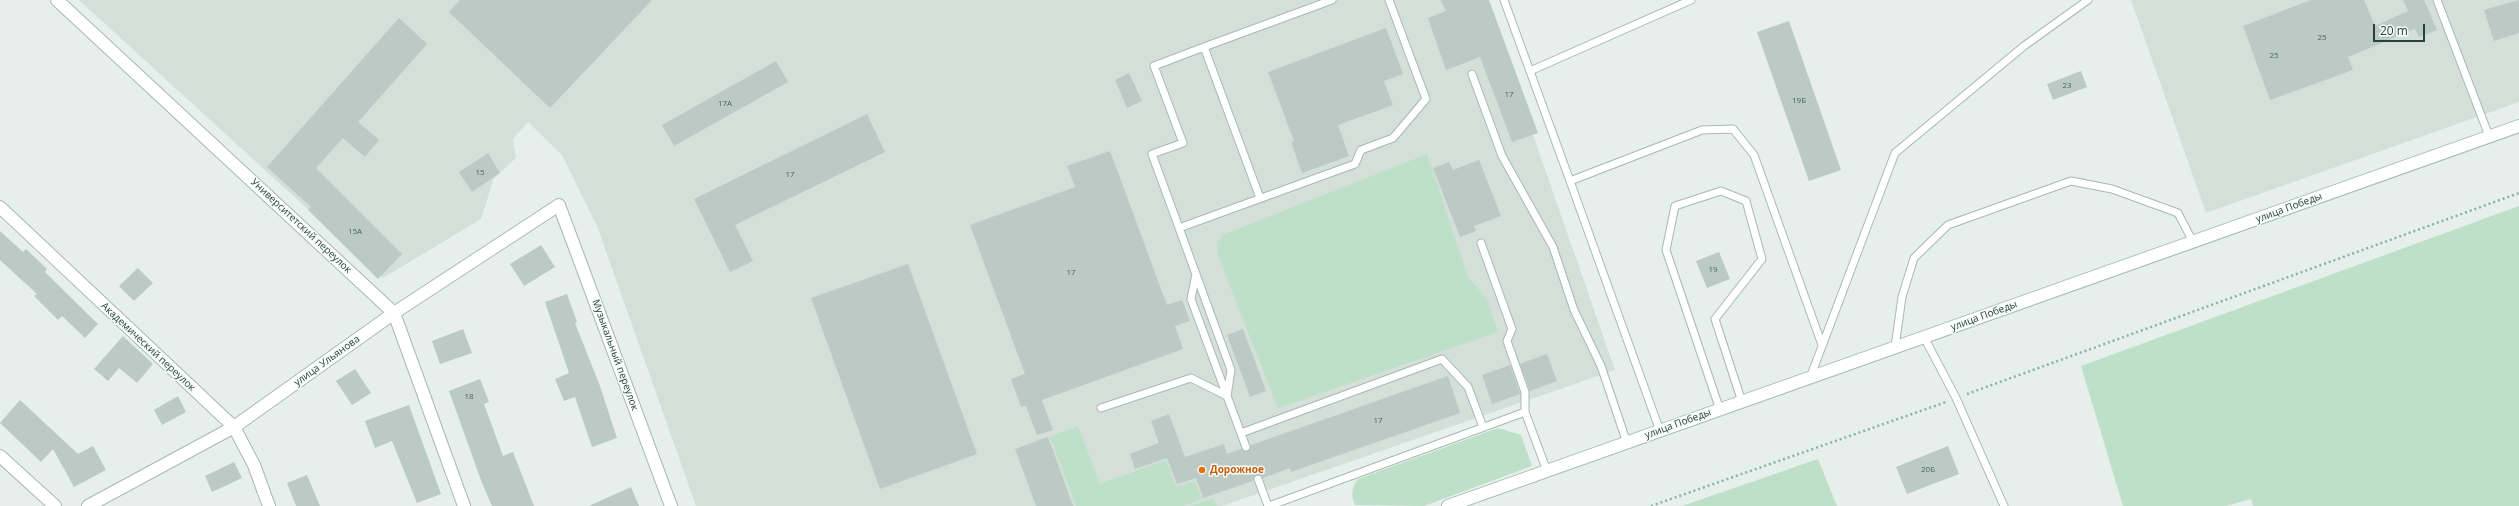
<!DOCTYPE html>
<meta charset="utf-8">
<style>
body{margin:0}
#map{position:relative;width:2519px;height:506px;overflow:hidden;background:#e6efeb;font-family:"Open Sans",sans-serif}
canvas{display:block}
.scale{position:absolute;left:2373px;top:24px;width:52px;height:18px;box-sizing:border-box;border:2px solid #24423a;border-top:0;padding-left:5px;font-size:12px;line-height:14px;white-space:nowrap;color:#24423a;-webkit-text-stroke:3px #f7fbf9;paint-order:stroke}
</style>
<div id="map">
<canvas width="2519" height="506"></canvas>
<div class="scale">20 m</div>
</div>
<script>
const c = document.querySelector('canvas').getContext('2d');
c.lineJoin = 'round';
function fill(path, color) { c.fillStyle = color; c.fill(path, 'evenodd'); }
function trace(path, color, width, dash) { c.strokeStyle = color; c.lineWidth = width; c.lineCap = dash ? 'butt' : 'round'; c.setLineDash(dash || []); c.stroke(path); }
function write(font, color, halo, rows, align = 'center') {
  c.font = font + ' "Open Sans",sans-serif'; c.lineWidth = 3; c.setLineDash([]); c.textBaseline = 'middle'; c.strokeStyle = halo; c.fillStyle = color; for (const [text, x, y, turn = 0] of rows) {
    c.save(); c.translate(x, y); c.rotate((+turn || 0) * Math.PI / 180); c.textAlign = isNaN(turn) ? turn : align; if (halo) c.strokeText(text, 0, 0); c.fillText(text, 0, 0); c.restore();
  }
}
const built = new Path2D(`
 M79,0H1486L1615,370L1222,506H696L597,226L562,155L528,122L513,139L516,158L494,178L481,219L383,278Z
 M2131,0H2519V102L2206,213Z`);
const green = new Path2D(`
 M1427,154L1468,276L1487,300L1498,332L1278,408L1218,256L1217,243L1223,235Z
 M2519,206V506H2253L2251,499L2226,506H2123L2081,366Z
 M1078,426L1100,484L1166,460L1176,487L1195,481L1202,499L1183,506H1076L1050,437Z
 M1498,428L1521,435L1532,466L1424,506L1355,505C1351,494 1351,489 1358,479Z
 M1818,459L1837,506H1682Z
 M1213,498L1216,506H1192Z`);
const building = new Path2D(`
 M460,0H652L550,108L449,12Z
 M1441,0H1489L1538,133L1512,142L1480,57L1446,70L1428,18L1446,11Z
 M2311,0H2364L2375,26L2408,11L2403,0H2424L2437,30L2419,37L2415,29L2348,57L2353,70L2270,100L2243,26Z
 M2519,0V33L2494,41L2484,10Z
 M399,18L427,44L358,122L379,140L365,157L343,138L316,168L402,254L378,279L308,210L311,207L267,167Z
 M1789,21L1841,170L1809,181L1757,32Z
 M1386,28L1403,74L1384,81L1393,105L1338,125L1349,156L1302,173L1291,142L1294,141L1268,72Z
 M776,61L788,82L674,146L662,125Z
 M2081,71L2087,87L2053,100L2047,84Z
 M1129,73L1142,101L1127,108L1115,80Z
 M867,114L885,152L735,225L753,261L730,272L694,199Z
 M1110,151L1167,305L1182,300L1190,321L1175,326L1183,349L1042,400L1053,430L1037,435L1026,406L1021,407L1011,379L1025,374L970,225L1075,187L1067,166Z
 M488,153L500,173L472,192L459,172Z
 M1479,160L1501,216L1474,226L1476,231L1460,237L1433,168L1449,162L1453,170Z
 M0,231L23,252L26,249L47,269L45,272L98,324L85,338L62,316L58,320L34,296L37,294L0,260Z
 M541,245L555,267L524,286L510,264Z
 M1719,252L1730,279L1707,288L1696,261Z
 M908,264L977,454L880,489L811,298Z
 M138,268L153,283L134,301L119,286Z
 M567,294L577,322L575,323L600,386L617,438L592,447L575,397L564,401L555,379L569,373L545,302Z
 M463,329L472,353L440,364L432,341Z
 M1243,329L1266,391L1250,397L1227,335Z
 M123,336L153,364L137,383L119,368L108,381L94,369Z
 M1547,354L1557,381L1530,391L1520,364Z
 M1510,365L1520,394L1492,404L1482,375Z
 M355,369L371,393L352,405L336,381Z
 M1448,376L1460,413L1291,472L1290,468L1263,478L1257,474L1253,481L1203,498L1196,478L1177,484L1167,458L1135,469L1130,454L1159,443L1151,421L1169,414L1185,457L1224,444L1227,454L1241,449L1247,452L1251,445Z
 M480,379L489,402L484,404L503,456L513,452L534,506H492L482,483L449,391Z
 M178,396L186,412L162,425L154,410Z
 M20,400L78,454L93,446L106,470L74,487L53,449L41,462L0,423Z
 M409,405L441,494L417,503L392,441L375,448L365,421Z
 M1048,437L1073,506H1036L1015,449Z
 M1948,446L1959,474L1907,494L1896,467Z
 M234,462L242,478L212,492L205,476Z
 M307,475L320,506H296L287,483Z
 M631,487L639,506H589Z`);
const path = new Path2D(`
 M1967,394L2519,193
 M1651,506L1946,402`);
const service = new Path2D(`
 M1504,0L1570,181
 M2437,0L2489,136
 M1204,47L1332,0
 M1530,71L1691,0
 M1472,74L1502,156L1553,247L1574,310L1601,366L1627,443
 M1179,228L1355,164L1361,150L1393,138L1426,99L1389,0
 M1481,243L1512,329L1507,341L1525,392V412
 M1924,337L1956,398L2004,506
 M1895,347L1902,297L1914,258L1948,225L2071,181L2112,189L2178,213L2193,242
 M1810,378L1895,153L2024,46L2088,0
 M1101,408L1191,378L1227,396L1191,299L1196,274
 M1720,410L1666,250L1675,206L1721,191L1746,201L1762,259L1715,319L1742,402
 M1660,431L1570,181L1702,130L1733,129L1754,155L1822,345
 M1241,433L1442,359L1468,387L1483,427
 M1246,447L1227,396L1231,370L1152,154L1183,143L1154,66L1204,47L1260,198
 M1258,479L1268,506
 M1269,506L1525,412L1547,471`);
const minor = new Path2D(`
 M57,0L394,313L464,506
 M0,207L234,427L254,465L269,506
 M0,456L55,506
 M88,506L234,427L394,313L559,205L671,506`);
const secondary = new Path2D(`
 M1448,506L2519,126`);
const markers = [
 [1202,470,4,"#e8710a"]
];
const numberNames = [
 ["25",2322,38],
 ["25",2274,56],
 ["23",2067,86],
 ["17",1509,95],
 ["19Б",1799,101],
 ["17А",725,104],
 ["15",480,173],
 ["17",790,175],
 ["15А",355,232],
 ["19",1713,270],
 ["17",1071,273],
 ["18",469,397],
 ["17",1378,421],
 ["20Б",1928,470]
];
const streetNames = [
 ["улица Победы",2289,208,-20],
 ["Университетский переулок",301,226,43],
 ["улица Победы",1984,316,-20],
 ["Академический переулок",148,347,43],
 ["Музыкальный переулок",615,355,70],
 ["улица Ульянова",327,361,-36],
 ["улица Победы",1678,424,-20]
];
const foodNames = [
 ["Дорожное",1210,470]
];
fill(built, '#d4dfda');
fill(green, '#bfe0c8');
fill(building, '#bbcac4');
trace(service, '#a8b8b2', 9);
trace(minor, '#a8b8b2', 14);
trace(secondary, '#a4bbb3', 14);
trace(path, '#86b3a5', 2.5, [2, 3]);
trace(service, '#fff', 7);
trace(minor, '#fff', 12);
trace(secondary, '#fff', 12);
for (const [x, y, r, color] of markers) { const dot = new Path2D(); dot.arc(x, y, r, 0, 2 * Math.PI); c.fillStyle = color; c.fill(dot); trace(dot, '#f7fbf9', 1.5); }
write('8px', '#4a645c', null, numberNames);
write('10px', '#24423a', '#f7fbf9', streetNames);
write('bold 10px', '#c56008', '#f7fbf9', foodNames, 'left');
</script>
